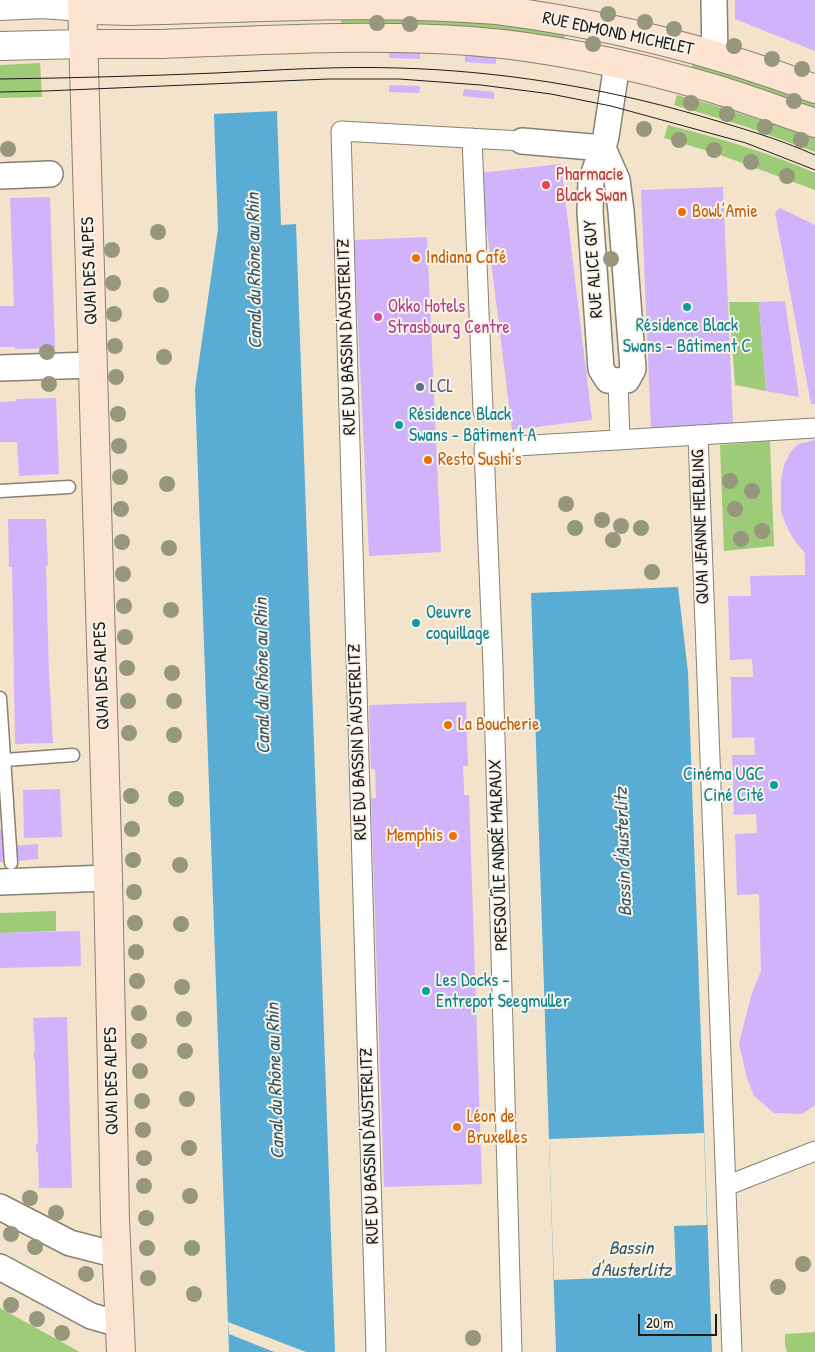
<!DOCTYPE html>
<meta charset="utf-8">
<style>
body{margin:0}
#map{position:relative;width:815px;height:1352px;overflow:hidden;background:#f2e3ca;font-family:"Patrick Hand",sans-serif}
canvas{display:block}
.scale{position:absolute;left:638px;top:1314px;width:79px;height:22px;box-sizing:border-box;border:2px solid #1c1c1c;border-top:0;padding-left:6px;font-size:15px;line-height:18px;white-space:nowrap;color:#1c1c1c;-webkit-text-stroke:4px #f7f3e8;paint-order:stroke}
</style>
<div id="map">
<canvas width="815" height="1352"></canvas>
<div class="scale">20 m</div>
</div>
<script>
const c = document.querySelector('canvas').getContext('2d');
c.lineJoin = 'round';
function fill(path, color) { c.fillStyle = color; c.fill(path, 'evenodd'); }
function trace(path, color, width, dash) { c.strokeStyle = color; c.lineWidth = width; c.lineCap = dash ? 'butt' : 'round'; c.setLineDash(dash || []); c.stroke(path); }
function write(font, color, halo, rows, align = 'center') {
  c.font = font + ' "Patrick Hand",sans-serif'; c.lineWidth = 4; c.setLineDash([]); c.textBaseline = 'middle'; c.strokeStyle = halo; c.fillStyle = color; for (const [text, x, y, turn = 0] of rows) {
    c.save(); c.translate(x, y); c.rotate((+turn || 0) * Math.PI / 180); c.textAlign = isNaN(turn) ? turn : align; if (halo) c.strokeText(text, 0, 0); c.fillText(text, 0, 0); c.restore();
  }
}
const green = new Path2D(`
 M341,18L414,19L458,21L502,25L565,34L564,43L341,27Z
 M40,63L42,97L0,98V65Z
 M693,63L750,80L815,103V113L690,72Z
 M677,95L717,106L815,138V152L744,126L674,105Z
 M668,125C718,138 768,152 815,173V190L715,153L664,138Z
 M729,302H759L766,391L735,385Z
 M770,441L774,546L724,551L720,445Z
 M56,911V931L0,933V913Z
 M0,1308L78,1351L79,1352H0Z
 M815,1332V1352H787L785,1345V1334Z`);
const water = new Path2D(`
 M210,0H273L281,225L296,224L335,1352H229L195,389L218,229Z
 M678,587L688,672L712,1352H556L531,593Z`);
const pier = new Path2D(`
 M208,0H276L279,111L212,114Z
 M704,1133L707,1225L674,1226L676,1275L554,1280L549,1139Z
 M228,1322L306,1352H274L229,1334Z`);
const building = new Path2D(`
 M735,0H815V51L735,19Z
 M389,51L420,52V59L389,58Z
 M465,55L496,57V64L465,62Z
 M389,85L420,86L419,93L389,92Z
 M464,89L494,92V99L463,96Z
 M561,164L592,420L512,430L480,173Z
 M723,187L733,424L651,428L641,190Z
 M50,197L55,348L15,349V347H0V306H14L10,198Z
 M780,208L815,225V404H811L775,212Z
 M427,237L441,552L369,556L354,240Z
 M785,301L799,397L766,391L759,302Z
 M56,398L59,474L19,476L17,442H0V402L16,401V399Z
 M815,440V1105L802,1114L774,1113L754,1096L747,1078L739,1043L752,993L761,971L759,894L737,895L735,834L757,833L756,814L734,815L732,755H755L754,737L732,738L731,677H753L752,659L730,660L728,596H751L750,576L805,575V553L794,540L786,525L781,511V480L784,465L790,453L798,444Z
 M8,519H46L48,566H46L49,673L53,743L15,744L12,567H9Z
 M466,702L468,766H463L464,790V795H469L482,1184L384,1187L371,798H376L375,769H371L369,705Z
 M60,789L62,837L24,838L23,790Z
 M0,829H3V862H0Z
 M38,844V859L16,861L15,846Z
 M80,931L81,966L0,968V933Z
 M67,1017L72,1188H39L38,1152H36V1145L38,1142L35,1061L33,1055L35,1051L33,1018Z`);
const service = new Path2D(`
 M0,491L69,487
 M0,698L11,863
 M5,760L73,755`);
const pedestrian = new Path2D(`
 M472,138L483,411
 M618,381L620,440
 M698,435L732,1352
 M726,1186L815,1151
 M376,1352L341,131L522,141
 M512,1352L493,666L484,448L815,428`);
const minor = new Path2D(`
 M714,0L715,56
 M522,141L603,148
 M603,148L617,180L621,211L633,369L627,380L618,381L608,380L601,369L590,212L591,181L603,148L606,136L617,64
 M0,176L50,174
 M0,368L92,365
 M0,882L108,878
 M0,1207L70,1243L117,1255
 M0,1267L91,1316L119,1324`);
const tertiary = new Path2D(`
 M0,6L42,4L83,7
 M0,46L84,44`);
const secondary = new Path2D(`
 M82,0L108,878L115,1220L121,1352
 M83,7L96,10L130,11C252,8 375,0 497,10C603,23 715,51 815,89
 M84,44C110,44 137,44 163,44C265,40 367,34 470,41C550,47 637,66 715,89C748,99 782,112 815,123`);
const tram = new Path2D(`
 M0,79C72,78 144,76 216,73C277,70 338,66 399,68C500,71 600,87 697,115C737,127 777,138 815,155
 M0,92L45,91L328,79H399L481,85L551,94L611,106L746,143L815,170`);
const trees = [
 [608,14],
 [645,22],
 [377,23],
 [410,24],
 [674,29],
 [593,44],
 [734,46],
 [772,59],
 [802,69],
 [794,101],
 [691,103],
 [727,114],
 [765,127],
 [644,129],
 [679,140],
 [801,140],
 [8,149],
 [714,150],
 [751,162],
 [787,176],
 [158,232],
 [112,250],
 [611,259],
 [113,283],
 [161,295],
 [114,314],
 [115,346],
 [47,352],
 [164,357],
 [116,377],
 [49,384],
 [118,414],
 [119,446],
 [120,477],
 [730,481],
 [167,484],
 [752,491],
 [566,504],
 [121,509],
 [735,509],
 [602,520],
 [621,526],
 [575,528],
 [641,528],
 [762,531],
 [741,539],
 [613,540],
 [122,542],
 [169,548],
 [652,572],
 [123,574],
 [124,606],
 [171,610],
 [125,637],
 [127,668],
 [172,673],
 [128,701],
 [174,701],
 [129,733],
 [174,735],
 [131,796],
 [176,799],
 [132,829],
 [133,860],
 [180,865],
 [134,892],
 [135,923],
 [181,924],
 [136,952],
 [137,981],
 [182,987],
 [139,1013],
 [184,1019],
 [139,1041],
 [185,1051],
 [140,1071],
 [187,1099],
 [142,1101],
 [143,1130],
 [189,1148],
 [144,1158],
 [144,1186],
 [190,1196],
 [30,1198],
 [56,1213],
 [146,1218],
 [11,1234],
 [35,1247],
 [147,1248],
 [192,1248],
 [803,1264],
 [86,1274],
 [148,1278],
 [778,1287],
 [194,1294],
 [11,1305],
 [37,1319],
 [62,1333],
 [473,1338]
];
const markers = [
 [546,185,5,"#e0444e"],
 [682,212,5,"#e8710a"],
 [416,258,5,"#e8710a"],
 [687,307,5,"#0f9aa8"],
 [378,317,5,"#d1479c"],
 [420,387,5,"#5c6f8a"],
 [399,425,5,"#0f9aa8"],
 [428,460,5,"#e8710a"],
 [416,623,5,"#0f9aa8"],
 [448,725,5,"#e8710a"],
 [774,785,5,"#0f9aa8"],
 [453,836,5,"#e8710a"],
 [426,991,5,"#0f9aa8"],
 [457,1127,5,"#e8710a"]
];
const streetNames = [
 ["RUE EDMOND MICHELET",618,34,12],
 ["RUE ALICE GUY",594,269,-94],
 ["QUAI DES ALPES",90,271,-92],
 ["RUE DU BASSIN D'AUSTERLITZ",347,337,-92],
 ["QUAI JEANNE HELBLING",701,527,-92],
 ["QUAI DES ALPES",102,676,-92],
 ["RUE DU BASSIN D'AUSTERLITZ",358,742,-92],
 ["PRESQU'ÎLE ANDRÉ MALRAUX",499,855,-92],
 ["QUAI DES ALPES",112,1081,-91],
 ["RUE DU BASSIN D'AUSTERLITZ",370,1146,-92]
];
const healthNames = [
 ["Pharmacie",556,175],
 ["Black Swan",556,196]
];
const foodNames = [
 ["Bowl’Amie",692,212],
 ["Indiana Café",426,258],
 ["Resto Sushi's",438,460],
 ["La Boucherie",458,725],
 ["Memphis",443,836,"right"],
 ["Léon de",467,1117],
 ["Bruxelles",467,1138]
];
const hotelNames = [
 ["Okko Hotels",388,307],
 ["Strasbourg Centre",388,328]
];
const cultureNames = [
 ["Résidence Black",687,326,"center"],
 ["Swans - Bâtiment C",687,347,"center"],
 ["Résidence Black",409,415],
 ["Swans - Bâtiment A",409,436],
 ["Oeuvre",426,613],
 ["coquillage",426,634],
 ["Cinéma UGC",764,775,"right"],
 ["Ciné Cité",764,796,"right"],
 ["Les Docks -",436,981],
 ["Entrepot Seegmuller",436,1002]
];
const serviceNames = [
 ["LCL",430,387]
];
const waterNames = [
 ["Canal du Rhône au Rhin",255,271,-91],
 ["Canal du Rhône au Rhin",263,676,-91],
 ["Bassin d'Austerlitz",624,852,-92],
 ["Canal du Rhône au Rhin",276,1081,-92],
 ["Bassin",631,1249],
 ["d'Austerlitz",631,1271]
];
fill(green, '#9ecb78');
fill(water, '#59acd4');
fill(pier, '#f2e3ca');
fill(building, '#d0b3fb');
trace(service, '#878073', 15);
trace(pedestrian, '#878073', 21);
trace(minor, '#878073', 28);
trace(tertiary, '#878073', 30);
trace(secondary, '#878073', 30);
trace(service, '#fff', 12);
trace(pedestrian, '#fff', 19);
trace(minor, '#fff', 25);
trace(tertiary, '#fff', 28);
trace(secondary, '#fde4d1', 28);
trace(tram, '#1c1c1c', 1);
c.fillStyle = '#96977c';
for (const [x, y] of trees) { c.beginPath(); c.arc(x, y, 8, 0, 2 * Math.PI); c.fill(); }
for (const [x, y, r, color] of markers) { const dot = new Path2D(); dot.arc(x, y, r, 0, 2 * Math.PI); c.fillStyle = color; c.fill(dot); trace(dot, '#f7f3e8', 2); }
write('18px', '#1c1c1c', '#f7f3e8', streetNames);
write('18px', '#be3a42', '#f7f3e8', healthNames, 'left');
write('18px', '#c56008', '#f7f3e8', foodNames, 'left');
write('18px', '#b23c85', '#f7f3e8', hotelNames, 'left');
write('18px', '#0d838f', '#f7f3e8', cultureNames, 'left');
write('18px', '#4e5e75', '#f7f3e8', serviceNames, 'left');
write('italic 19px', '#345666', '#f7f3e8', waterNames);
</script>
